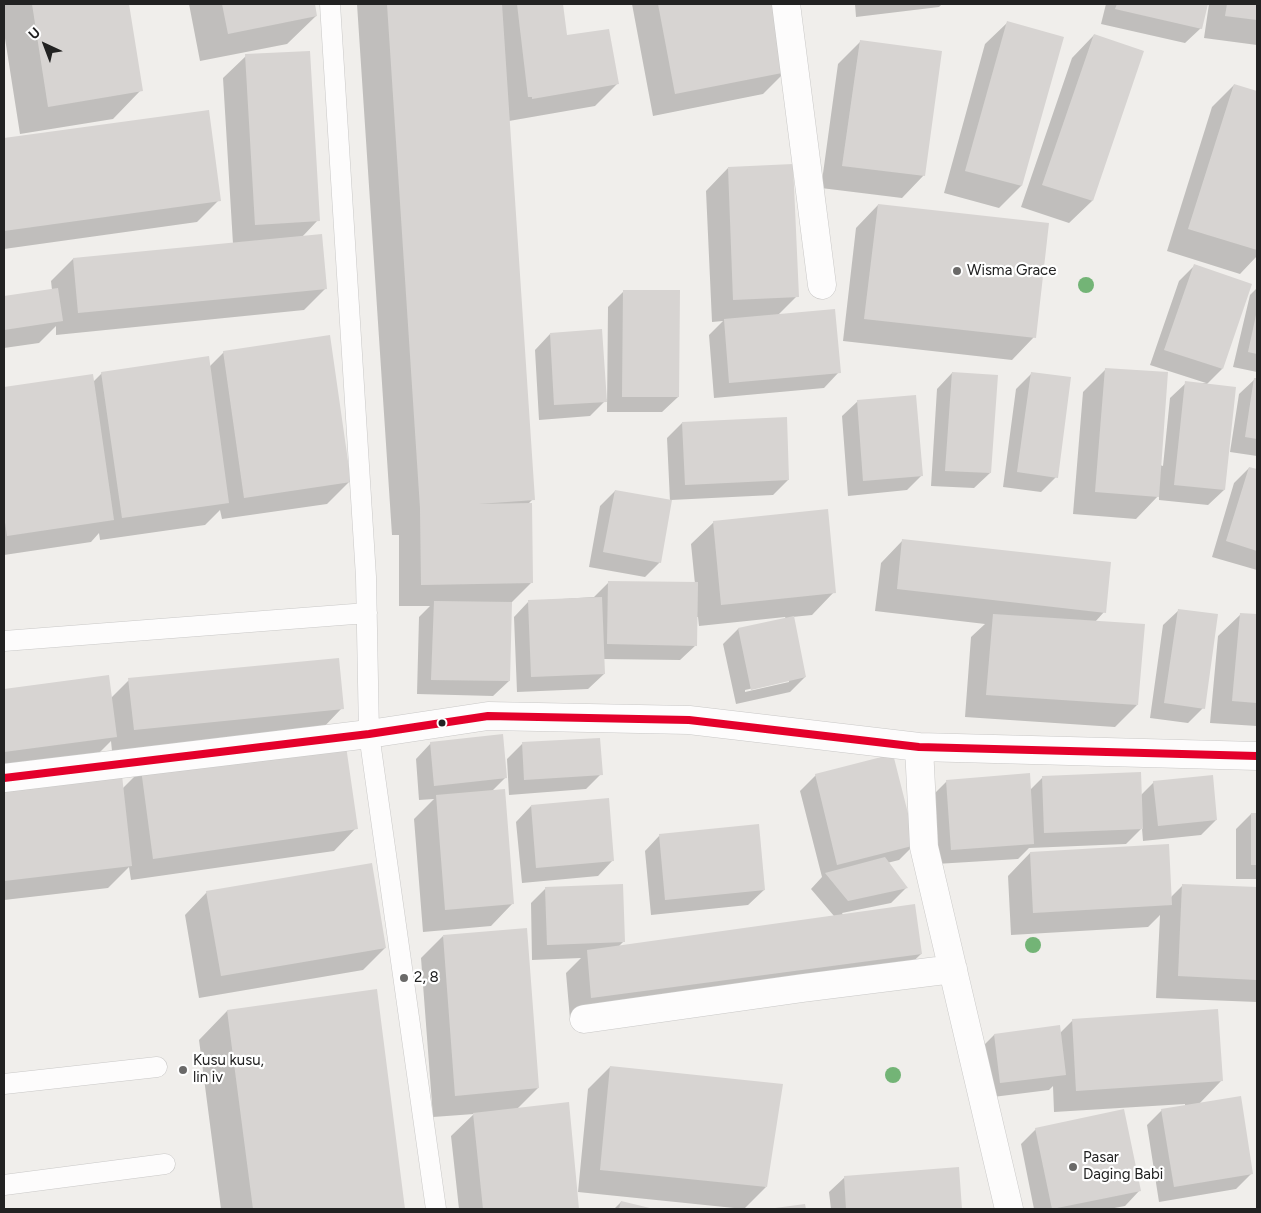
<!DOCTYPE html>
<style>
body{margin:0}
#map{position:relative;width:1261px;height:1213px;overflow:hidden;background:#f0eeeb;font-family:Figtree,sans-serif}
canvas{display:block}
.frame{position:absolute;inset:0;border:5px solid #222;pointer-events:none}
.north{position:absolute;left:20px;top:20px;width:50px;height:50px;-webkit-text-stroke:4px #fff;paint-order:stroke;rotate:317deg;font-size:14px;font-weight:700;line-height:20px;text-align:center;color:#222}
.north::after{content:'';display:block;margin:auto;width:18px;height:22px;background:#222;clip-path:polygon(50% 0,100% 100%,50% 72%,0 100%)}
</style>
<div id="map">
<canvas width="1261" height="1213"></canvas>
<div class="frame"></div>
<div class="north">U</div>
</div>
<script>
const c = document.querySelector('canvas').getContext('2d');
c.lineJoin = 'round';
function fill(path, color) { c.fillStyle = color; c.fill(path, 'evenodd'); }
function trace(path, color, width, dash) { c.strokeStyle = color; c.lineWidth = width; c.lineCap = dash ? 'butt' : 'round'; c.setLineDash(dash || []); c.stroke(path); }
function write(font, color, halo, rows, align = 'center') {
  c.font = font + ' Figtree,sans-serif'; c.lineWidth = 4.5; c.setLineDash([]); c.textBaseline = 'middle'; c.strokeStyle = halo; c.fillStyle = color; for (const [text, x, y, turn = 0] of rows) {
    c.save(); c.translate(x, y); c.rotate((+turn || 0) * Math.PI / 180); c.textAlign = isNaN(turn) ? turn : align; if (halo) c.strokeText(text, 0, 0); c.fillText(text, 0, 0); c.restore();
  }
}
const shadow = new Path2D(`
 M4,4H127L141,90L113,119L20,134L4,32Z
 M189,4H313L316,16L287,44L200,61Z
 M357,4H562L566,37L617,84L595,106L509,121L533,499L528,504L531,583L511,603L509,681L493,696L417,694L419,617L430,606H399V535H392Z
 M632,4H772L785,72L763,94L653,116Z
 M855,4H942L939,7L856,17Z
 M1106,4H1206L1201,28L1185,43L1101,24Z
 M1209,4H1257V45L1204,38Z
 M1008,22L1063,38L1021,186L999,208L944,193L985,44Z
 M1094,35L1142,51L1092,201L1069,223L1021,207L1072,58Z
 M860,42L924,175L902,198L821,188L838,64Z
 M246,56L318,220L302,237L326,288L304,310L56,335V326L39,343L4,348V297L52,290L51,281L73,259L233,244L223,78Z
 M1234,85L1257,92V256L1240,274L1167,251L1212,107Z
 M208,111L219,200L197,222L4,249V140Z
 M728,168L797,296L778,315L839,372L824,388L714,398L709,335L723,321L712,322L706,191Z
 M878,205L1034,337L1012,360L843,341L856,228Z
 M1194,266L1222,369L1206,385L1224,490L1208,505L1159,500V495L1136,519L1073,514L1083,392L1105,370L1160,465L1163,466L1170,398L1186,383H1206L1150,365L1179,281Z
 M1257,288V372L1233,367L1250,295Z
 M624,291L678,397L662,412H607L608,307Z
 M550,334L605,399H607L590,416L539,420L535,350Z
 M224,352L349,482L327,504L222,519L220,510L205,525L100,540L99,533L91,542L4,555V388L92,375L93,382L102,373L209,367Z
 M952,373L990,473L974,488L931,486L937,389Z
 M1031,374L1056,477L1041,492L1003,487L1016,389Z
 M1255,379H1257V456L1230,452L1239,394Z
 M858,401L922,475L907,490L848,496L842,416Z
 M682,423L788,480L773,495L671,500L660,562L645,577L589,567L600,506L615,491L670,501L667,438Z
 M1249,468L1257,471V570L1212,557L1234,483Z
 M714,522L834,592L812,615L792,617L805,677L790,692L736,704L723,644L738,629L786,619L785,617L699,626L698,617H696V645L680,660L603,659L604,674L588,689L517,692L514,617L529,601L594,597L609,582L695,584L691,544ZM789,680V682L745,692V690Z
 M903,540L1104,612L1095,622L1137,705L1115,727L965,717L971,637L985,624L875,611L881,563Z
 M1179,610L1203,708L1188,723L1150,718L1163,625Z
 M1241,614L1257,615V726L1210,723L1218,636Z
 M108,676L111,698L129,680L342,708L320,731L112,751L111,741L93,759L4,771V690Z
 M431,743L506,777L492,791L513,903L491,926L423,932L414,819L434,799L419,800L416,759Z
 M522,744L601,774L586,789L509,795L507,759Z
 M141,770L356,828L334,851L131,880L129,867L108,888L4,900V781L122,789Z
 M816,775L914,845L899,860L887,863L906,888L891,903L842,913L843,915L921,954L898,976L570,1019L566,973L581,958L532,960L531,903L546,888L624,941L618,947L834,916L811,889L822,877L800,791Z
 M1043,777L1141,795L1154,782L1216,820L1201,835L1143,841L1142,828L1126,844L1029,848L1018,859L936,864L932,796L947,781L1030,790Z
 M531,806L613,860L598,876L522,883L516,822Z
 M1251,814H1257V879H1236V829Z
 M660,835L764,890L748,905L651,915L645,851Z
 M1030,853L1170,898L1183,885L1257,889V1002L1156,998L1160,915L1148,927L1011,935L1008,876Z
 M207,892L385,948L363,970L199,998L185,915Z
 M443,936L538,1088L517,1109L567,1104L578,1209H459L451,1136L474,1114L433,1117L421,958Z
 M375,991L404,1209H221L199,1040L227,1011Z
 M1073,1020L1221,1081L1199,1104L1251,1174L1236,1189L1159,1202L1147,1125L1162,1110L1185,1106V1104L1054,1112L1053,1086L1049,1090L985,1098L979,1050L994,1035L1060,1033Z
 M610,1067L766,1187L744,1209L578,1192L588,1089Z
 M1036,1129L1140,1190L1125,1206L1109,1209H1034L1021,1144Z
 M958,1168L961,1209H831L829,1192L845,1177Z
 M621,1202L651,1209H614Z`);
const building = new Path2D(`
 M32,4H129L143,91L48,107Z
 M222,4H315L317,16L228,34Z
 M387,4H502L535,500L478,504L532,503L533,583L421,585L420,508Z
 M517,4H563L567,35L609,29L619,84L532,99V97H528Z
 M658,4H774L787,72L675,94Z
 M1117,4H1208L1202,29L1115,9Z
 M1227,4H1257V20L1225,16Z
 M1007,21L1064,37L1022,186L965,171Z
 M1094,34L1144,51L1093,201L1042,185Z
 M860,40L942,51L925,176L842,166Z
 M310,51L320,221L255,225L245,54Z
 M1234,84L1257,91V250L1188,229Z
 M209,110L221,201L4,231V138Z
 M793,164L799,297L733,300L728,167Z
 M878,204L1049,223L1036,338L864,319Z
 M322,234L327,289L78,313L73,258Z
 M1194,264L1252,284L1223,369L1164,350Z
 M58,288L63,321L4,330V296Z
 M623,290H680L679,397H622Z
 M835,309L841,373L729,383L724,319Z
 M1256,315H1257V354L1248,352Z
 M602,329L607,402L554,405L550,333Z
 M330,335L351,482L244,498L223,351Z
 M209,356L229,503L122,518L101,372Z
 M1105,368L1168,372L1159,497L1095,492Z
 M952,372L998,375L991,473L945,471Z
 M1031,372L1071,377L1058,478L1017,472Z
 M93,374L114,520L7,536L4,515V387Z
 M1254,378H1257V439L1245,437Z
 M1185,381L1236,387L1225,490L1174,485Z
 M916,395L923,476L863,481L857,400Z
 M787,417L789,480L685,485L682,422Z
 M1249,467L1257,469V551L1226,541Z
 M615,490L672,500L661,563L603,552Z
 M828,509L836,593L721,605L713,521Z
 M902,539L1111,562L1106,613L897,589Z
 M608,581L698,582L697,646L607,644Z
 M602,597L605,674L531,677L528,600Z
 M434,601L512,602L510,681L431,680Z
 M1178,609L1218,614L1205,709L1164,703Z
 M1240,613L1257,614V703L1232,701Z
 M993,614L1145,624L1138,705L986,695Z
 M794,616L806,677L751,690L738,628Z
 M339,658L344,709L134,730L128,678Z
 M109,675L117,737L4,752V689Z
 M503,734L507,778L434,786L430,742Z
 M600,738L603,775L524,780L522,742Z
 M345,739L358,829L153,859L141,769Z
 M893,754L916,845L837,865L815,774Z
 M121,766L132,866L4,881V780Z
 M1141,772L1143,829L1044,833L1042,776Z
 M1030,773L1034,844L951,850L946,780Z
 M1213,775L1217,820L1158,826L1153,781Z
 M505,789L514,904L445,910L436,795Z
 M609,798L614,861L536,868L531,805Z
 M1251,813H1257V865H1251Z
 M759,824L765,890L665,900L659,834Z
 M1169,844L1172,905L1033,913L1030,852Z
 M885,857L908,888L848,901L825,873Z
 M372,863L386,948L221,976L206,891Z
 M623,884L625,942L547,945L545,887Z
 M1182,884L1257,887V980L1178,976Z
 M915,904L922,954L591,998L587,950Z
 M527,928L539,1088L455,1096L443,935Z
 M377,989L405,1209H253L227,1010Z
 M1218,1009L1223,1081L1076,1091L1072,1019Z
 M1060,1025L1066,1075L1000,1083L994,1034Z
 M610,1066L783,1084L767,1187L600,1170Z
 M1241,1096L1253,1174L1174,1187L1161,1109Z
 M569,1102L579,1209H483L473,1113Z
 M1124,1109L1141,1191L1052,1209L1035,1128Z
 M959,1167L962,1209H846L844,1176Z
 M621,1201L654,1209H619Z
 M805,1204L806,1209H775V1208Z`);
const lane = new Path2D(`
 M330,4L366,577L369,734L436,1209
 M4,641L367,613
 M4,1084L157,1067
 M4,1185L165,1164`);
const street = new Path2D(`
 M786,4L822,285
 M919,747L924,847L1009,1209
 M4,778L369,734L488,716L689,720L919,747L1257,756
 M584,1019L803,988L953,969`);
const bus1 = new Path2D(`
 M4,778L369,734L488,716L689,720L919,747L1257,756`);
const trees = [
 [1086,285],
 [1033,945],
 [893,1075]
];
const markers = [
 [957,271,5,"#6a6968"],
 [442,723,4.5,"#222"],
 [404,978,5,"#6a6968"],
 [183,1070,5,"#6a6968"],
 [1073,1167,5,"#6a6968"]
];
const poiNames = [
 ["Wisma Grace",967,271],
 ["2, 8",414,978],
 ["Kusu kusu,",193,1061],
 ["lin iv",193,1078],
 ["Pasar",1083,1158],
 ["Daging Babi",1083,1175]
];
fill(shadow, '#0003');
fill(building, '#d7d4d2');
trace(lane, '#c9c8c7', 21);
trace(street, '#c9c8c7', 29);
trace(lane, '#fdfcfc', 20);
trace(street, '#fdfcfc', 28);
trace(bus1, '#e4002b', 8);
c.fillStyle = '#73b476';
for (const [x, y] of trees) { c.beginPath(); c.arc(x, y, 8, 0, 2 * Math.PI); c.fill(); }
for (const [x, y, r, color] of markers) { const dot = new Path2D(); dot.arc(x, y, r, 0, 2 * Math.PI); c.fillStyle = color; c.fill(dot); trace(dot, '#fff', 2); }
write('15px', '#222', '#fff', poiNames, 'left');
</script>
